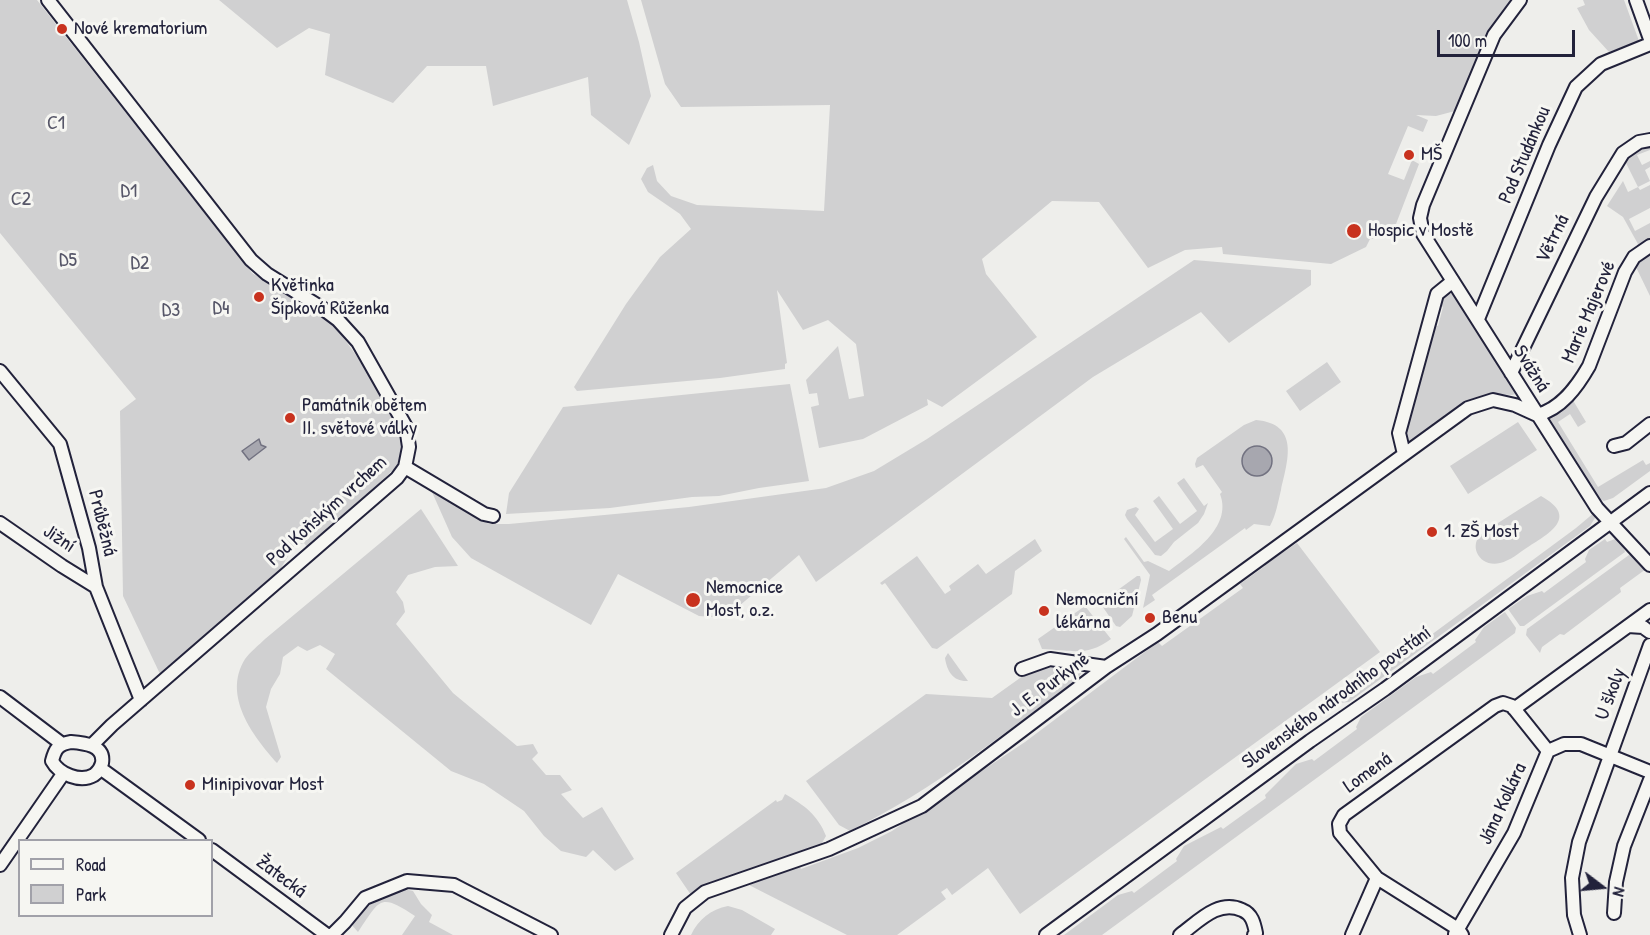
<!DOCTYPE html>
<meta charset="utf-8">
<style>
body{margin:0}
#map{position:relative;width:1650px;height:935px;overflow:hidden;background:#eeeeeb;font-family:"Patrick Hand",sans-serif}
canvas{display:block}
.legend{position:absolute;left:18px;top:839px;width:195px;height:78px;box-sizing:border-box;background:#f6f6f2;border:2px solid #a1a1a9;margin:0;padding:8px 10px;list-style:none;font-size:18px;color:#22223b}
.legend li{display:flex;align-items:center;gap:12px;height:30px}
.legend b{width:30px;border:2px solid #a1a1a9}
.north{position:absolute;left:1572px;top:857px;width:60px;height:60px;-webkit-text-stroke:4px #f6f6f2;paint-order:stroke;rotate:106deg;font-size:16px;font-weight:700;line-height:24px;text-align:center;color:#22223b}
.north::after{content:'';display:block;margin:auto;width:21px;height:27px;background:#22223b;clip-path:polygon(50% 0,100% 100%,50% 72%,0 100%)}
.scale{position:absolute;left:1437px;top:30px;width:138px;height:27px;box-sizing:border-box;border:3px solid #22223b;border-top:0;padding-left:8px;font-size:18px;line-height:21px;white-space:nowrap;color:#22223b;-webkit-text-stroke:4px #f6f6f2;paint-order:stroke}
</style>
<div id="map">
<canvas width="1650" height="935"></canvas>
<ul class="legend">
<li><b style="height:8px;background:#f6f6f2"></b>Road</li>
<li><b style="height:16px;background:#d0d0d1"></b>Park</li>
</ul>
<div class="north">N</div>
<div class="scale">100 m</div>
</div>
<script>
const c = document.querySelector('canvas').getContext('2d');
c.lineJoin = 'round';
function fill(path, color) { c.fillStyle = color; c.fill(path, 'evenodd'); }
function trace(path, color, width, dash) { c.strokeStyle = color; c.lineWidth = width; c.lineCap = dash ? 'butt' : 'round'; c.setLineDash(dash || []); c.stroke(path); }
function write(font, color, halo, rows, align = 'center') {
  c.font = font + ' "Patrick Hand",sans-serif'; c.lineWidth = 6; c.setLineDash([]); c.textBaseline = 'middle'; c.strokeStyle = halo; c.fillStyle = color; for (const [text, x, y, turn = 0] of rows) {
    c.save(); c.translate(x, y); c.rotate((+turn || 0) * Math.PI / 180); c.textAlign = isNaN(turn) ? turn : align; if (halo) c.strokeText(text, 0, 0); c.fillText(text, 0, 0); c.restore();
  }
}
const green = new Path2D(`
 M0,0H37L252,273L328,320C352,344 397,413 401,446C402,455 399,461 395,468L309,549L304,543L295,545L281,568L160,674L123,596L120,411L136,399L0,233Z
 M219,0H627L639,42L651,96L629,145L591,115L588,77L493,106L486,66H427L393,103L325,75L330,34L309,28L277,48Z
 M641,0H1512L1492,26L1455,111L1436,116L1416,115L1428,120L1423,132L1408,126L1388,174L1404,180L1412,160L1419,164L1396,224L1377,238L1370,239L1366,247L1331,264L1223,254L1222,247L1185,250L1148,268L1099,202L1052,201L982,259L986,274L1037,337L942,407L927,399L928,405L863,439L819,448L811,407L819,405L817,393L809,394L806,380L838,346L849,399L864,396L856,344L828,320L803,330L777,290L787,363L785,364V369L720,378L577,391L574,387L626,304L660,257L691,229L680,214L648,192L641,179L647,168L653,165L657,181L671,196L697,205L824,211L830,105L681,107L665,84Z
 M1583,0H1624L1639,41L1609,52L1589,30L1577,8L1585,5Z
 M1650,142V150L1637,155L1642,165L1650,161V167L1645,170L1650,181L1638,187L1640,190L1650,185V208L1629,219L1635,231L1650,223V240L1636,247L1638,244L1623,217L1607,206L1623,181L1628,192L1638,187L1624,159Z
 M1650,250V296L1634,263Z
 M1194,260L1311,270V285L1229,343L1201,312L1093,377L816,582L799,555L725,618L699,616L618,574L591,625L471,558L452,537L432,492L489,524H509L689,507L826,488L874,471L927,439Z
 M1445,294H1452L1459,298L1517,391L1516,394L1512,395L1496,394L1471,399L1412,441H1406L1403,435L1434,325L1438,326L1443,307L1439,305V300Z
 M1327,362L1341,382L1300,411L1286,391Z
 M790,384L809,481L759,488L719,496L692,497L610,508L506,514L509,493L563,407Z
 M1571,397L1586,422L1578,427L1570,414L1558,422L1598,487L1643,460L1646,465L1650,463V471L1613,498L1604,501L1598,498L1547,420Z
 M1256,420C1300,424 1288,460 1281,490C1278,502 1276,515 1270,526L1254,524L1246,530L1245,528L1152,595L1155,600L1143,608L1150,575L1124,539L1126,537L1144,562L1148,561L1169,571C1191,554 1233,528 1220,494L1222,492L1203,465L1196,468L1195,464L1197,458L1244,425Z
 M1518,422L1537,450L1468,494L1450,466Z
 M1184,478L1204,506L1208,503L1204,514L1198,523L1174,542L1167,551L1161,556L1155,555L1127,519L1125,515L1127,510L1136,507L1139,509L1135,515L1155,542L1173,529L1153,501L1159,496L1180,524L1197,511L1177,483Z
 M1541,496C1579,517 1550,533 1528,547C1520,552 1510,561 1500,563C1481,568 1467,547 1482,533C1486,529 1493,526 1498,523C1512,514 1526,505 1541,496Z
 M421,509L458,566L435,567L408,575L396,592L403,602L405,612L396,624L453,693L517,746L533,744L538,753L532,759L546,775H560L572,790L561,794L583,818L602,807L634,859L615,871L593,850L586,857L561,851L544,836L524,811L484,784L451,771L326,669L335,654L320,645L307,651L298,646L283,657L280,674L271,689L266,707L281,757L277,763C253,736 222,696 245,659C250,652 259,645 265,639Z
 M1595,512V518L1590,526L1349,702L1339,703L1576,528Z
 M1035,539L1042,551L1015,571L1012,594L937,649L932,648L885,583L882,585L880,583L917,556L945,594L951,590L949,586L978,564L986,574Z
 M1605,539L1607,542L1615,539L1623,545L1625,552L1524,626H1520L1508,609L1527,596L1542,591L1544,593L1586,562L1585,559L1589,550Z
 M1297,543L1380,652L1020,914L988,868L952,895L947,888L941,892L946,899L897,935H847L749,885L799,865L801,869L858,848L892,831L1025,742L1158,642L1162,646L1243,588L1240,584L1265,566V564Z
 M1629,555H1633L1646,569L1620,588L1621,592L1564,635L1560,634L1542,647L1540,653L1526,635L1527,629Z
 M1137,576H1140L1141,580L1132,616L1120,627L1116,626L1100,603Z
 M1085,606L1111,639C1087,657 1071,650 1042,649L1038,639Z
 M1505,612L1516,628L1515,633L1102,935H1064L1118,895L1132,891L1134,893L1177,861L1176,859L1184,846L1221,827L1223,829L1266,798L1265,795L1296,764L1312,759L1314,761L1357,729L1356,727L1361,717L1416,677L1431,672L1433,674L1476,642L1475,640L1484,627Z
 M948,653L968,681C954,682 947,672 945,658Z
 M1047,665L1072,666V670L1081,673L1079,678C1006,732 933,790 850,831L839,825L806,781L926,694L992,698L1027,673Z
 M785,794C804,805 818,815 826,836L819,848L704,887L691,895L676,873L776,800L777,802L782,800Z
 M404,889L413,891L421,904L432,915L429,922L453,935H402L415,916C379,892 380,900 358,932L350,923C366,906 382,896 404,889Z
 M728,906L742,910L775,929L771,935H691C698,920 711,909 728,906Z`);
const water = new Path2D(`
 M259,439L261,445L266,447L249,460L242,451Z
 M1242 461a15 15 0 1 1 30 0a15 15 0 1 1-30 0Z`);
const minor = new Path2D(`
 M48,0L251,260L267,274L322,308L338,320L358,342L406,427L409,447L405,467L397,478L112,725L92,745
 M1520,0L1494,35L1423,205L1420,218L1423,234L1597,508L1650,565
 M1636,0L1650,39
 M1478,319L1549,145L1576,87L1601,64L1650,44
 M0,371L60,444L89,548L96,587L141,700
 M1511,373L1596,197L1623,153L1639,142L1650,140
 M1537,415C1561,409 1577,387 1589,366L1625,272L1634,257L1650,246
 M1614,446L1626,443L1650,424
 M1404,454L1399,433L1437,294L1453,281
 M405,467L484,514L493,516
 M0,523L62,566L96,587
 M1628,626L1643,627L1650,632
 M1022,669L1050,659L1106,667
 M0,697L62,744
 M1514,709L1650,610
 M71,742C84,743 105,745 102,763C101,767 98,772 94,775C80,783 59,774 52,761C55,749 58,744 71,742Z
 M100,768L199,840
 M212,850L327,935
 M0,865L63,774
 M1614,913L1616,882L1624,846L1650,780
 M1455,934L1514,833L1548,751L1564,744H1581L1650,772
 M332,935L345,922L365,898L407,881L454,885L551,935
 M671,935L685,908L705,892L829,849L922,806L1106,667L1157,634L1468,408L1493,400L1515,405L1537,415
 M1046,935L1310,741L1385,689L1650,493
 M1180,935C1198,922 1218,899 1242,910C1252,914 1254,923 1256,933L1254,935
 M1352,935L1377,878
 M1462,935L1458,929L1377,878L1340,833L1339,824L1344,815L1495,706L1503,703L1512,706L1548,751
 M1580,935L1574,915L1572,878L1579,842L1650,645`);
const markers = [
 [62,29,6,"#c8321e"],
 [1409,155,6,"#c8321e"],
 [1354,231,8,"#c8321e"],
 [259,297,6,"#c8321e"],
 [290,418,6,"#c8321e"],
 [1432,532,6,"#c8321e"],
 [693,600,8,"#c8321e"],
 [1044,611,6,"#c8321e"],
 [1150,618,6,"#c8321e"],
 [190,785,6,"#c8321e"]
];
const poiNames = [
 ["Nové krematorium",74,29],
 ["MŠ",1421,155],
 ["Hospic v Mostě",1368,231],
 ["Květinka",271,286],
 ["Šípková Růženka",271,309],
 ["Památník obětem",302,406],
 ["II. světové války",302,429],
 ["1. ZŠ Most",1444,532],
 ["Nemocnice",706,588],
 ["Most, o.z.",706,611],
 ["Nemocniční",1056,600],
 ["lékárna",1056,623],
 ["Benu",1162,618],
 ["Minipivovar Most",202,785]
];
const parkNames = [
 ["C1",56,124],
 ["D1",129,192],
 ["C2",21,200],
 ["D5",68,261],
 ["D2",140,264],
 ["D4",221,309],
 ["D3",171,311]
];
const streetNames = [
 ["Pod Studánkou",1525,155,-67],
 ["Větrná",1553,239,-64],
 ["Marie Majerové",1589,312,-67],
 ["Svážná",1531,369,58],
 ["Pod Koňským vrchem",327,511,-42],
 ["Průběžná",102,523,76],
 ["Jižní",59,539,34],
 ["J. E. Purkyně",1050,685,-37],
 ["U školy",1611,694,-70],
 ["Slovenského národního povstání",1337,698,-36],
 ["Lomená",1368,773,-36],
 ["Jána Kollára",1503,804,-65],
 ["Žatecká",281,877,37]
];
fill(green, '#d0d0d1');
fill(water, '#a7a7af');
trace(water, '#727281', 1.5);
trace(minor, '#22223b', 16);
trace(minor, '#f6f6f2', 12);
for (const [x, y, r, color] of markers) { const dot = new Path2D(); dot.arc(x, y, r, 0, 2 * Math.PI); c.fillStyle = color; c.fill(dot); trace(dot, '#f6f6f2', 2); }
write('20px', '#22223b', '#f6f6f2', poiNames, 'left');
write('20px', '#565668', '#f6f6f2', parkNames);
write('20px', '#22223b', '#f6f6f2', streetNames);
</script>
